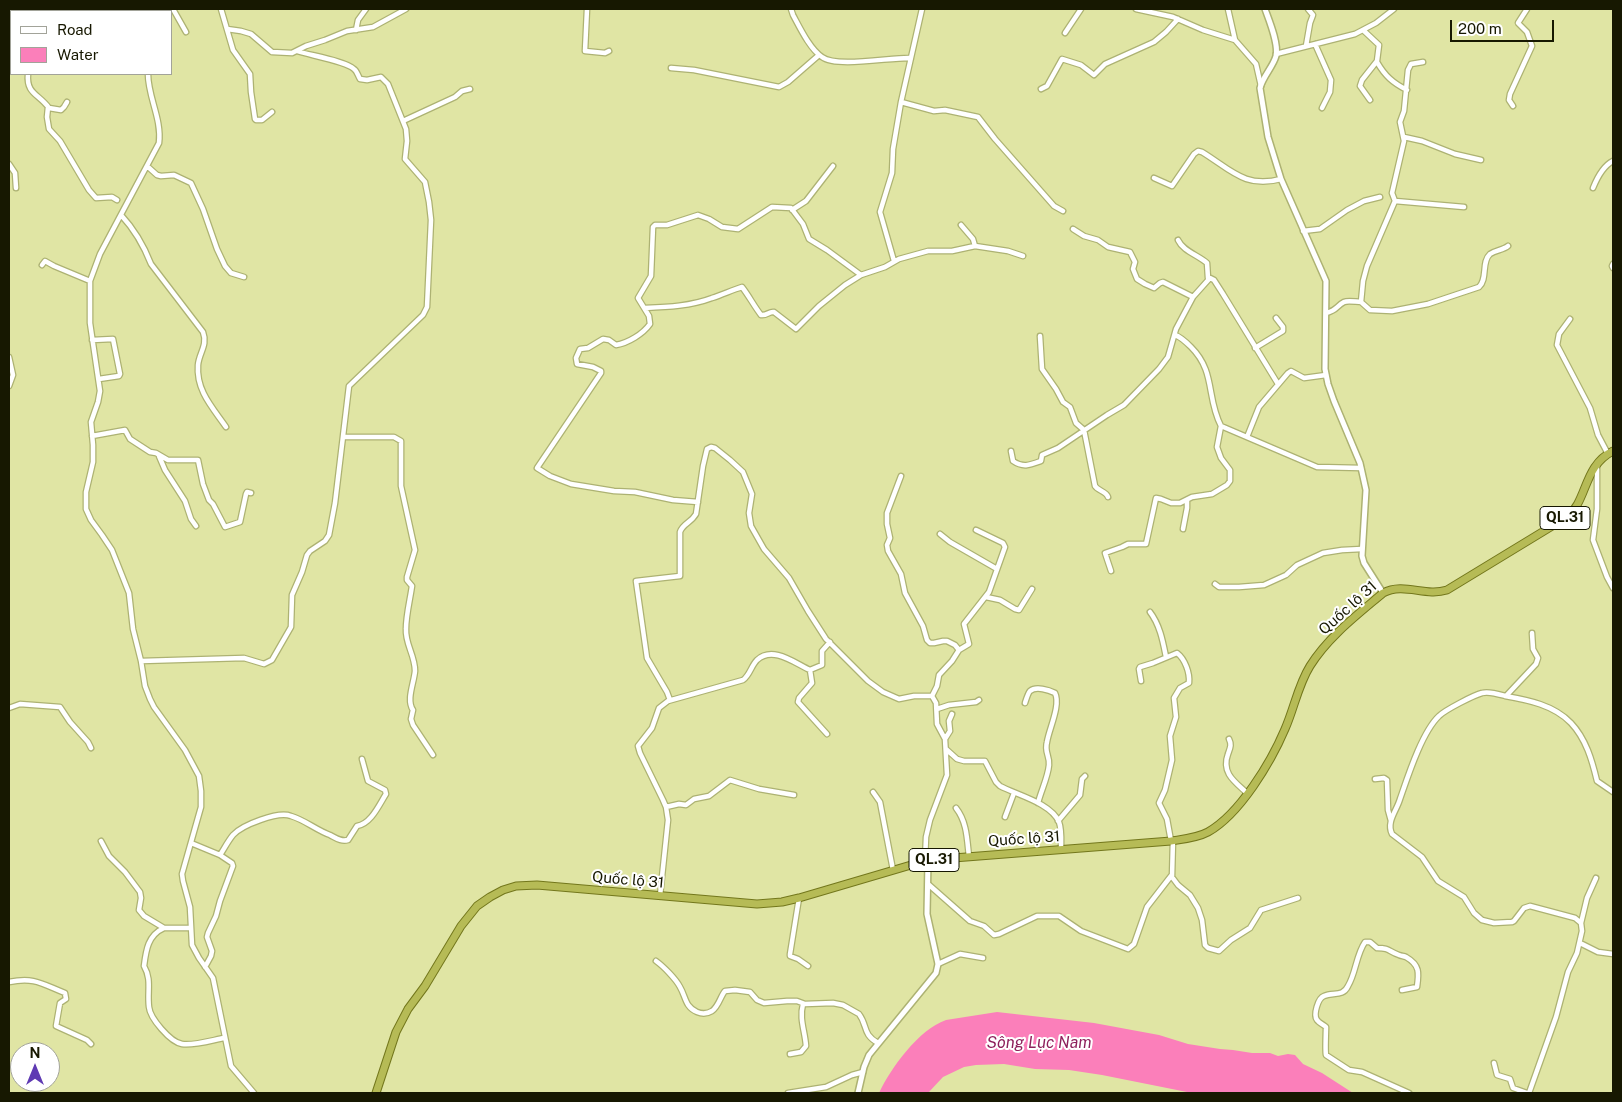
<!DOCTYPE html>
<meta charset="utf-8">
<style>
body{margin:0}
#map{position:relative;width:1622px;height:1102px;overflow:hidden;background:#e0e5a4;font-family:"Public Sans",sans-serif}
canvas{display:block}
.frame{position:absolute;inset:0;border:10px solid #171801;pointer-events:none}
.legend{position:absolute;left:10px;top:10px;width:162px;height:65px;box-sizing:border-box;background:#fff;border:1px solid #a2a399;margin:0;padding:6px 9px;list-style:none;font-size:15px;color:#171801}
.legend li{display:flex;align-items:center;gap:10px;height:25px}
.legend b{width:25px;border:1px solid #a2a399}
.north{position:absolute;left:10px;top:1042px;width:50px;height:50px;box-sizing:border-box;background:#fff;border:1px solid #a2a399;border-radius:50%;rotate:0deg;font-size:14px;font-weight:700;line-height:20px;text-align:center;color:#171801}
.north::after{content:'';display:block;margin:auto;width:18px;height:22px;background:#5f3ab3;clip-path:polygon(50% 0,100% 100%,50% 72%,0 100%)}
.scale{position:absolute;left:1450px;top:20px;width:104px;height:22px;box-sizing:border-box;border:2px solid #171801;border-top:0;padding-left:6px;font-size:15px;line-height:18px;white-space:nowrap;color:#171801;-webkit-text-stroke:4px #fff;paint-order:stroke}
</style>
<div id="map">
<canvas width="1622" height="1102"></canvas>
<div class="frame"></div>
<ul class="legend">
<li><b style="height:6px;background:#fff"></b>Road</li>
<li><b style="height:14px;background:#fb7fba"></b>Water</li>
</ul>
<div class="north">N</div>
<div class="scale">200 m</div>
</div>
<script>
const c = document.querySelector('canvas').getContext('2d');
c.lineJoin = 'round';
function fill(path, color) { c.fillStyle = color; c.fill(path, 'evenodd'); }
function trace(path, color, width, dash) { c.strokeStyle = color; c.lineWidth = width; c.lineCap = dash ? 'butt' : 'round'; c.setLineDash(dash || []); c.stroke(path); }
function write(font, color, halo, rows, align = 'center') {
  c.font = font + ' "Public Sans",sans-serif'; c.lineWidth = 4; c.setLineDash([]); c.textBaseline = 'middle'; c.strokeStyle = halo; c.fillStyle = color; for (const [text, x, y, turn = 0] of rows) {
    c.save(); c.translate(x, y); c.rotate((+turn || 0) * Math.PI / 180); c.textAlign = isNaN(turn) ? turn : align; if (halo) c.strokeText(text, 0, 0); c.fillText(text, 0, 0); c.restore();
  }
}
const water = new Path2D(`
 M997,1012L1094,1023L1159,1035L1188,1044L1220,1049L1233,1050L1252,1053H1270L1278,1056L1288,1054L1295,1055L1303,1064L1322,1073L1353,1093H1192L1102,1075L1069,1070L1035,1069L1004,1064L976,1065L964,1067L943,1077L928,1093H879C891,1068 918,1030 946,1020Z`);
const minor = new Path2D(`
 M173,9L186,32
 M221,9L233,50L250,74L251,92L255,119L256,120H262L272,112
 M587,9L585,51L605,53L609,51
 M791,9L793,15C800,28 810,49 822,57C836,68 892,57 911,58
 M1136,9L1173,17L1203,30L1235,40L1256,64L1261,86
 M1228,9L1235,40
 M35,11V9
 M153,11L154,9
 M227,29L241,31L251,34L272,52L292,53L306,46L325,40L347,31L373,27L406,9
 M356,30L358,20L366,9
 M1363,30L1379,45L1377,61L1362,80L1360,86L1370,100
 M1065,33L1081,9
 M1315,44L1331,80L1330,92L1322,108
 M1306,46L1310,23L1313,15L1308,9
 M1276,54L1355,34L1376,23L1394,9
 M1377,62C1385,76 1393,83 1407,90
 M671,68L694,70L779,87L788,82L819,55
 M28,74C26,94 39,94 49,108L61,110L64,107L67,102
 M148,74C148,97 162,119 159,143L100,254L90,281V323L100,391L98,402L91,422L93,445V462L86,492V509L91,520L102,535L112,550L129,593L133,629L141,661L145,686L150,699L154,707L185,750L199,776L201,791V807L182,874L183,881L190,907L192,945L199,958L213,978L231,1066L254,1093
 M1041,89L1047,86L1062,59L1081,65L1094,75L1105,64L1154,42L1166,32L1178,19
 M901,102L934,111L945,110L978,117L995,139L1054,206L1063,211
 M1513,106L1509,100L1510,94L1532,46L1527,32L1518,23L1527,9
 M48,107L47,117L49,129L60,141L89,190L96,198L112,197L117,200
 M403,121L455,97L462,91L470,89
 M1404,137L1422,141L1455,154L1481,160
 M9,164L15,173L16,188
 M147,166L157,175L161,176L174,175L191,183L203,209L217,249L225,266L231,273L244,277
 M1154,178L1172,186L1194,154L1198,151L1202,152C1230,169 1245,189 1281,179
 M1593,188C1597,178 1603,166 1613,161
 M1395,201L1392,193L1404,141L1400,122L1404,111L1408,70L1411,64L1423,62
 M792,210L806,201L833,166
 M121,215C134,229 144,246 151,264L203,332C208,345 199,353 198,365C196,391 213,408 226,427
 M961,225L973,239L975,246
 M1073,229L1084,236L1098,240L1108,247L1130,252L1135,262L1133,269L1137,279L1145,284L1154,288L1160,283L1163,282L1193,297
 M1303,231L1320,229L1347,210L1364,201L1380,197
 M1178,240C1183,251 1198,255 1207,263L1208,278
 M894,261L880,212L892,173L893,149L901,102L922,9
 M1613,264L1612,266L1613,268
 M42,265L45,261L54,266L90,281
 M1361,302L1363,281L1367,266L1395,201L1464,207
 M645,308C668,307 691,306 712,298C722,295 732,290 742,287C749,296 754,306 761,315C767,316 769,311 774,312L796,329L819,306L845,285L861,275L885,267L899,259L928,251H952L975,246L1008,251L1023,256
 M1326,313C1338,310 1336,306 1344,302C1348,300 1356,302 1361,302L1370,310L1392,311L1428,304L1479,287C1488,279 1481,262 1490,254C1496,250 1503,250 1508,246
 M1570,319L1559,334L1557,345L1590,408L1598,435L1608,454
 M1175,335C1181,337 1186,342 1191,347C1216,372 1206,397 1221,426L1317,467L1361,468
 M1040,336L1042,369L1056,389L1063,402L1070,407L1076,423L1084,430L1095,486C1098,491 1106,491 1108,497
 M92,340L113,339L120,374L119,376L99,379
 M1255,348L1283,331V327L1276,318
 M9,357L13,375L9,386
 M92,436L125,430L130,439L150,452L156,453L168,460H198L203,484L209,500L213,504L225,527L240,522L246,494L247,492L251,493
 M343,437H394L401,441V486L415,550L407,577V580L412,586C410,600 406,615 406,629C405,644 415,655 415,671C414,683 406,700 413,710L411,719L413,725L433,755
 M1247,437L1259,407L1288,373L1291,371L1304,378L1326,375
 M1011,451L1013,461C1023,468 1030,465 1041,461L1042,455L1058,448L1107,415L1124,405L1159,369L1168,357L1176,329L1193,297L1210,278L1214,280L1223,294L1278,384
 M159,456L165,470L185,501L191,519L196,526
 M1597,466V509L1593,540L1607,577L1613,588
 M901,476L887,513V524L890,538L887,545L888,551L901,574L905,593L923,626L927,640L930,643H934L943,641H947L955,645L959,650L952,661L939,675L937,686L932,696
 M698,502L673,500L635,492L614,491L571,484L550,476L537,468L601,373V371L593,367L577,364L576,358L580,349L588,348L603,339L609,340L616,345C628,343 643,334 650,324L649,316L638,298L651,276L653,227L655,225H667L698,215L709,219L722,227L738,229L772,207L791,208L803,224L809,239L827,250L861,275
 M1183,529L1187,508V500
 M940,534L950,542L997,569
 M1111,571L1105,553L1122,547L1128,544H1146L1156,498L1161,499L1171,503H1180L1192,497L1212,494L1227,485L1230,481V470L1221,458L1217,447L1221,426
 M1215,584L1219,587H1239L1264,585L1286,575L1297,565L1323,553L1342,550L1362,549
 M986,597L1000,600L1015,609L1019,610L1032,589
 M1150,612C1160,625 1163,642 1166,657
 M959,650L969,644L964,624L989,592L1005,547L1003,543L976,530
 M141,661L244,658L264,664L272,660L291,627L292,595L302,572L307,555L310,551L325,541L329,535L335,503L349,386L423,315L427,307L431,220L429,202L425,182L405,159L407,141L406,129L388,84L381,77L367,80L360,79C358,76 357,71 354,69C346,61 308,55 297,51
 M810,670L812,683L799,698L798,702L827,734
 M1141,681L1139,669L1140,667L1153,663L1177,653C1185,659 1190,673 1189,683L1180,688L1174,698L1176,717L1170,736L1172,760L1165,790L1159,803L1167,819L1171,841
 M1506,696L1536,664L1538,658L1533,649L1532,633
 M670,700L667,692L647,658L636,581L680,576V532C683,523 691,523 696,514L703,466L707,449L711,447L715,448L730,460L743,472L752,494L749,513L751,526L764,549L789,578L808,611L826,639L868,681L883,692L899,699L914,696H932
 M1025,703C1026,700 1028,693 1030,691C1036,686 1049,690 1055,693C1061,705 1049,729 1047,742C1044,752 1050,756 1049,765C1048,777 1041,791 1038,803
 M9,708L20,704L60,707L70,722L88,742L91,748
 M937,709L949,705L976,702L979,700
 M945,739L950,731L949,721L952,714
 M1229,739C1232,745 1230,748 1228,754C1221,773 1235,782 1247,793
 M946,749L957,759L964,761H985L996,782L1000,786C1017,795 1051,803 1059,822C1062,830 1061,841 1061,849
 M1375,779L1384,778L1387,780L1388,810L1391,821
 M873,792L880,802L893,870
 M666,807L679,804L686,805L694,799L709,796L730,780L759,789L794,795
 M956,808C967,822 967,839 969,857
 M1005,817L1014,793
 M1058,821L1080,795L1082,779L1085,776
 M1173,840L1172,877L1178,885L1190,895L1198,908L1202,920L1205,945L1208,948L1219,951L1231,940L1250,928L1261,910L1298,898
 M101,841L109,856L125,872L140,892L141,898L139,910L144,916L164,928
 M191,843L220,855C224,849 228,841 233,835C242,825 278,811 291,816C305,820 316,830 330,835C336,838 341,842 348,840L357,826C371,824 379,805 386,794L385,790L368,781L362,759
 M925,861L926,837L930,820L947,775L945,739L937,724L936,703L932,696
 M928,884L970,921L984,926L994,935L999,934L1037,916H1059L1081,931L1128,949L1134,944L1147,907L1171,876
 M660,896L668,820L666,807L663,800L640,753L638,746L652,728L659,708L668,701L743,680C750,675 751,666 757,660C773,645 796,664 810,670L822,665V651L830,642
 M799,898L790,954V956L798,959L808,966
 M1581,923L1587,898L1596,878
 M191,928H164C148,935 146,950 144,966C152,980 147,991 149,1007C150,1018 170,1042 182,1044C193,1046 213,1040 224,1038
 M1580,943L1598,952L1613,954
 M656,961C663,966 676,979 680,987C686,997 685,1007 697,1012C702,1014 707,1014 712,1011C719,1006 720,997 725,991L735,990L750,992L757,1000L764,1003L787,1001H797L805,1004L833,1003L843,1005L859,1014C868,1026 862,1034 878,1043
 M938,964L960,954L983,958
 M205,967L211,956L212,951L207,937L208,933L216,916L220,901L233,866L232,863L220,855
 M9,982C35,977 42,984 65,993L66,999L60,1003L56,1026L87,1040L91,1044
 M1402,990L1417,987C1419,973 1420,965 1406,957C1404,956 1401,956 1399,955C1388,951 1390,948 1377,948L1370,942H1365C1356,955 1356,973 1348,986C1343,997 1333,992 1324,996C1318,998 1313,1015 1317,1020C1319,1023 1324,1025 1326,1027C1326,1032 1325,1051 1326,1055L1349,1070L1362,1072L1409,1093
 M790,1054L801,1052L806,1046C805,1031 799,1019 803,1004
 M1494,1063L1497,1075L1510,1079L1513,1088L1527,1093
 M788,1093L826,1087L852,1075L863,1072
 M1529,1093L1556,1017L1568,972L1577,953L1582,931L1581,923L1575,918L1530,906L1524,908L1514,921L1512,922L1494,923L1482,920L1474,913L1464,897L1438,881L1422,857L1392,834C1386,822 1397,810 1400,799C1408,776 1422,732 1439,716C1445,710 1474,695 1482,693C1489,691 1498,694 1505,696C1528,700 1554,705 1571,723C1586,739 1592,760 1597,781L1613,792`);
const tertiary = new Path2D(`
 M1265,9C1269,20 1279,44 1276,56C1273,67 1263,76 1260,88L1268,137L1281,179L1326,281L1325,369L1328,384L1334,401L1360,463L1366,490L1362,556L1364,563L1383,593
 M858,1093L864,1067L869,1055L936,973L938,964L927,914L928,860`);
const trunk = new Path2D(`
 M376,1093L396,1032L408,1009L425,986L461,926L477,906L490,897L503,890L516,886L537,885L757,904L782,902L799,898L928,860L1171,841C1184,839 1197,838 1208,832C1240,814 1271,762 1285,729C1294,709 1298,685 1310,666C1328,637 1357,615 1383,593C1404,582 1425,597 1447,590L1567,517C1588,500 1583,466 1613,451`);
const shields = [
 [1565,518,50],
 [934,860,50]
];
const shieldNames = [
 ["QL.31",1565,518],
 ["QL.31",934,860]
];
const streetNames = [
 ["Quốc lộ 31",1348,608,-42],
 ["Quốc lộ 31",1024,839,-4],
 ["Quốc lộ 31",628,880,5]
];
const waterNames = [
 ["Sông Lục Nam",1039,1043]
];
fill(water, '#fb7fba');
trace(minor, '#adb273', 7);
trace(tertiary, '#adb273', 8);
trace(trunk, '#73771c', 9);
trace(minor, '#fff', 4.5);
trace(tertiary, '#fff', 5);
trace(trunk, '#b6bb56', 7);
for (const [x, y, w] of shields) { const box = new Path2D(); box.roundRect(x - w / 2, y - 11.5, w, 23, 4); c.fillStyle = '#fff'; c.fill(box); trace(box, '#171801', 1); }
write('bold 14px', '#171801', null, shieldNames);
write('15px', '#171801', '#fff', streetNames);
write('italic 16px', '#8e205c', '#fff', waterNames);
</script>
